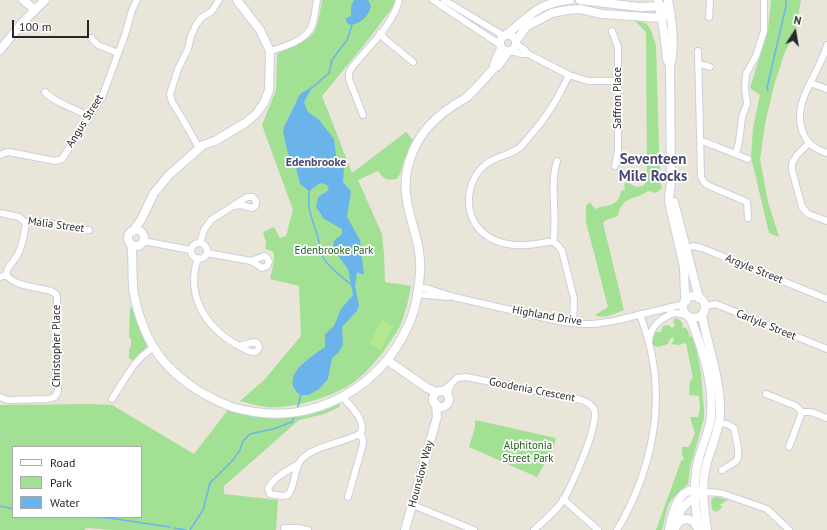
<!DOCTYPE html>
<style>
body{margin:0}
#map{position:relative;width:827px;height:530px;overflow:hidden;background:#e9e5d8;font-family:"PT Sans",sans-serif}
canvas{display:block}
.legend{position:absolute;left:12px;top:446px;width:130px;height:72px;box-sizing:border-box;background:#fff;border:1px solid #a9a9a9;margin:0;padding:5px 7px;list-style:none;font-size:12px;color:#272727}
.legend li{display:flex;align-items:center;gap:8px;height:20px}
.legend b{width:20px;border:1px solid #a9a9a9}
.north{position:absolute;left:775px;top:12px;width:40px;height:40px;-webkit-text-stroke:3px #fff;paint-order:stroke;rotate:12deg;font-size:11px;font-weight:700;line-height:16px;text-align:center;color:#272727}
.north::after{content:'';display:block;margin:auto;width:14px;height:18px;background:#272727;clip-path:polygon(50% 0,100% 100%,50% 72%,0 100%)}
.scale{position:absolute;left:12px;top:20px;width:77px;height:18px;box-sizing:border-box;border:2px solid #272727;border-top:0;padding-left:5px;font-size:12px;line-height:14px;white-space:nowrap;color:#272727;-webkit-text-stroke:3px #fff;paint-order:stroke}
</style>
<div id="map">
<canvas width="827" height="530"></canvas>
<ul class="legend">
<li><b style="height:5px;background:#fff"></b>Road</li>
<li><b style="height:11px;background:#a2e094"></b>Park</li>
<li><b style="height:11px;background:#6bb4eb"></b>Water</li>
</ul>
<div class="north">N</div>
<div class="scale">100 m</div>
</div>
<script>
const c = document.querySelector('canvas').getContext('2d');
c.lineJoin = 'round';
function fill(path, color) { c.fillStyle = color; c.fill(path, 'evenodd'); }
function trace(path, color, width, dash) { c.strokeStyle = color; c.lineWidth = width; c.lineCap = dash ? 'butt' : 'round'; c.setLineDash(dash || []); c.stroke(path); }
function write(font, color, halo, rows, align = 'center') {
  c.font = font + ' "PT Sans",sans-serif'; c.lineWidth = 3.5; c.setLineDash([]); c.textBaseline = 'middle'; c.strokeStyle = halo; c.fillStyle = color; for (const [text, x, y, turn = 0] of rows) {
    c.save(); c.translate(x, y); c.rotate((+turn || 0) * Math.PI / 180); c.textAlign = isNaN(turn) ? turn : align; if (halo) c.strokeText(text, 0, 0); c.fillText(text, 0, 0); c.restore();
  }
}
const green = new Path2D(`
 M322,0H395L392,8L368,40L322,96L352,173L406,132L413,140L404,160L400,174L397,179C388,181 383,179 378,171L358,180L382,234L384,254L385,282L411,286C409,298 406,310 402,321C399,330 393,337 388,345C365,377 349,390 312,401C297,405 282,408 267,407C258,406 249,403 240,401L265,379L301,336L299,286L270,279L274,261V253L272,251L265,249L266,242L263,232L274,227L280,238L286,236L293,210L262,125L276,90L277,54C285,50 308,40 313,34C319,25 320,10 322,0Z
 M771,0H801L795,33L785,52L774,85L765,124L760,159L768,202L779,237L769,233L751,157L753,128L760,95L750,88L768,29Z
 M635,21L646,23L651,30L656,46L660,183L662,188L656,193L648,191C634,201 622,195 618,216L606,220L603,223L624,310C616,313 603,320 595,315L608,307L586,222V206L590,202L595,209C606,204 619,208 621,191L625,190L624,184L627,182L636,187L643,186L647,181L646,32Z
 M134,307L147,344L145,350L133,361L129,358V349L131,347V339L129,337L130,308Z
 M675,318L680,320L683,324L682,327L686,328L689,333V337L692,336L697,353L701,373L704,409V418L690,468L688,484L673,498L668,505L662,530H656L681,461L684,459L682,454V447H689L695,433L692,424L690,417H698L700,409L699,396L689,395L690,381L693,378L686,343L678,345L671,344L674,340L673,337L670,339L668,344L658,347L652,345L654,332H661L663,326L669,325L672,328L675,326L673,321Z
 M92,404L112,405L194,454L228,410C267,420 301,422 339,404L340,407L324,414L299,420L224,486V494L278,500L276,530H113L87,528L84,530H0V405ZM13,447H141V517H13Z
 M475,420L556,438L553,449L537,477L469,447L475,427Z
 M717,497L728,500L719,505L723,506L717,512L712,510L711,501L712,498Z`);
const pitch = new Path2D(`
 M382,320L393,326L381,350L369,344Z`);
const water = new Path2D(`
 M354,0H368L371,6C368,18 360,24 349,25L346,21V18L351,16V6Z
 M313,86L304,102L308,112L319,120L334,139L336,155L344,167L343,182L351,191L347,217L360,240L364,275L357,272L355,286L359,305L357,311L342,327L343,345L338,353L332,358L328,379L319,389L309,395H300C298,393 295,390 294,388C286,371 314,355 325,347V334L334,326L341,309L353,295L348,269L333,249L334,241L342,234V229L324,219L316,207L318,197L329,190L327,185L320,183L309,191L300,184L296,168L288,154L283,131L284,127L300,94Z`);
const stream = new Path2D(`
 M313,87L329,73L332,60L347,40L352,25
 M768,91L767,88L786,6V0
 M310,189C305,206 314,223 318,238C320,244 320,251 323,257C326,264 345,280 352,285
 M297,410L301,394
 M0,506L13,509
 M83,517L109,518L170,527
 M174,528L186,530
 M190,530L203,510L210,483L232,461L240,450L243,441L250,434L273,429L292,422L295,415`);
const street = new Path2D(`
 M433,0L499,44
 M444,0L504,36
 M709,17L710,0
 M612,31L618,47V151L615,166
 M380,33L385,39L413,62
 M91,38L98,45L118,53
 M516,44L524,49L528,54L569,75L588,81H618
 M827,45C820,74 789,103 804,135C808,144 817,150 827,153
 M270,51C283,47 303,42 311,28C315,20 315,9 317,0
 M511,51L522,54H528
 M698,51L701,177L704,182L707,185L747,202L748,218
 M698,63L710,67
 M569,75C557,100 547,117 529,137C526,140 523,145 519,148C510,155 498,156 489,162C466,177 462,212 481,231C496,245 516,247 535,244C540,244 548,241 553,242C558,244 559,247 562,251L574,299L573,323
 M810,83L827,89
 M45,92C55,104 76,108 89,117
 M363,115L349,79V73L352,67C368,48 394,23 399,0
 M700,140L748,159
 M809,143L797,155L792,163V170L802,207L808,214L827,221
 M199,148L182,118L172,102L170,94L178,69L188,49L191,36L196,25L201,18L212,11L219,0
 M736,154L739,142L742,117L747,104L745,88L746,74L756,56L764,31V0
 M0,155L4,153L9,152L55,161L62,159L102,97L125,35L132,10L137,0
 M0,213L19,217L26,223C43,218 70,230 89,230
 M143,241L191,250
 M553,242C558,215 549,187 557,161
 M200,243L204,230L211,220L247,197H253L256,201V205L252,208L241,205L234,206
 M191 251a8 8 0 1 1 16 0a8 8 0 1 1-16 0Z
 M683,249L693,246L702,248L827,299
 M207,253L251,261L262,268L267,266L269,262L267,258L264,256L251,261
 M198,258C185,296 206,328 239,346C245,349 250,353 256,352L259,348L258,344L254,342L243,345H238
 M0,277L6,275C7,266 14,262 18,254C23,245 24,233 26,223
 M417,287L429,289L454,297L545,318L563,322L584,324H594L614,321L684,304
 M416,294L448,297
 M705,306L716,304L827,349
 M670,312L686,315
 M649,341C651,325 660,319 674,313
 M442,391L451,384L457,378L466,377L582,400C587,402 591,404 594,409C600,424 572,484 564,499C556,511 545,520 534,530
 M766,394L796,406L802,412H811L827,418
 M447,395L451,384
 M0,397L7,400L49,399L55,397L58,391L57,298L56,294L51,291C36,287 17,287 6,275
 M112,399C124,381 134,359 153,348
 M719,423L727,424L734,428C735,435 741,454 737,460C734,464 726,467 722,470
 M789,447L802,412
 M298,464C288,471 273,477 268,489L270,494L283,496L288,495C296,485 293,470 301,460C312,446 345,443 361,433C366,419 350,407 343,397
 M703,492L721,493L767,509L789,530
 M348,497L363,444V440L360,433
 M563,499L598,530
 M413,505L474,530
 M284,528H298L308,530
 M617,530C650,475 666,407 649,343C647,334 643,324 640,314`);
const secondary = new Path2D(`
 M23,0L35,10
 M580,0L639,7L665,6L670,11
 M658,0L664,32L667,59L670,66
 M668,0C672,20 675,47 670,67L671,181L669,198L670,206L684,267L685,297L686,301
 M500 43a8 8 0 1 1 16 0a8 8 0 1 1-16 0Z
 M506,35C529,17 537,3 570,0
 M516,41L527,26L552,13L567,10L580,9L602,14L662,18L670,11
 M0,50L23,22L45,0
 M494,68C494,61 499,55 501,48
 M674,202L699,298
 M128 238a8 8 0 1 1 16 0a8 8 0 1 1-16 0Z
 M133,231L141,220L154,193L169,175L203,145L215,141L245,123L256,114L264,103L269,90L270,51L260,30L237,0
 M131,244C134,261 131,278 134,294C137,311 145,334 154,348C170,374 199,394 227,405C235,409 245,410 254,412C318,422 380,386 407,328C415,312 419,290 420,272C423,232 395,204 410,159C417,137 432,120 451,107C456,103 462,101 467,97C477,88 485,78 494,68L498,66L508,52
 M683 307a11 11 0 1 1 22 0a11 11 0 1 1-22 0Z
 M702,315C708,348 721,379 720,414C719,432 710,449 706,466C701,487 704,509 707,530
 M690,317C702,347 714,383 711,416C710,429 704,441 700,454C692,482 694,502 699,530
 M387,360L427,388L437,392
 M433 399a8 8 0 1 1 16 0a8 8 0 1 1-16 0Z
 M677,525L681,520L688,519L694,522L698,529
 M405,530L437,417L436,404
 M669,530C672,516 677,486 698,491
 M675,530C680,510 680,507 697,496`);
const streetNames = [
 ["Saffron Place",618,98,-90],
 ["Angus Street",85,121,-58],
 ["Malia Street",56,225,8],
 ["Argyle Street",754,269,22],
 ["Highland Drive",547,316,10],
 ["Carlyle Street",766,325,22],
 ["Christopher Place",57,346,-90],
 ["Goodenia Crescent",532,390,11],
 ["Hounslow Way",421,474,-75]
];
const parkNames = [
 ["Edenbrooke Park",334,251],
 ["Alphitonia",528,446],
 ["Street Park",528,459]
];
const neighbourhoodNames = [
 ["Edenbrooke",316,163]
];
const districtNames = [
 ["Seventeen",653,160],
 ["Mile Rocks",653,177]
];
fill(green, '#a2e094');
fill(pitch, '#b4e790');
fill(water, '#6bb4eb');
trace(stream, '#6bb4eb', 1.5);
trace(street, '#cdcee0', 8);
trace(secondary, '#cdcee0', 10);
trace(street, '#fff', 6);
trace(secondary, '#fff', 8);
write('11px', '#272727', '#fff', streetNames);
write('11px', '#1d601a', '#fff', parkNames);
write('bold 12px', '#494975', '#fff', neighbourhoodNames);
write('bold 15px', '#494975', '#fff', districtNames);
</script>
